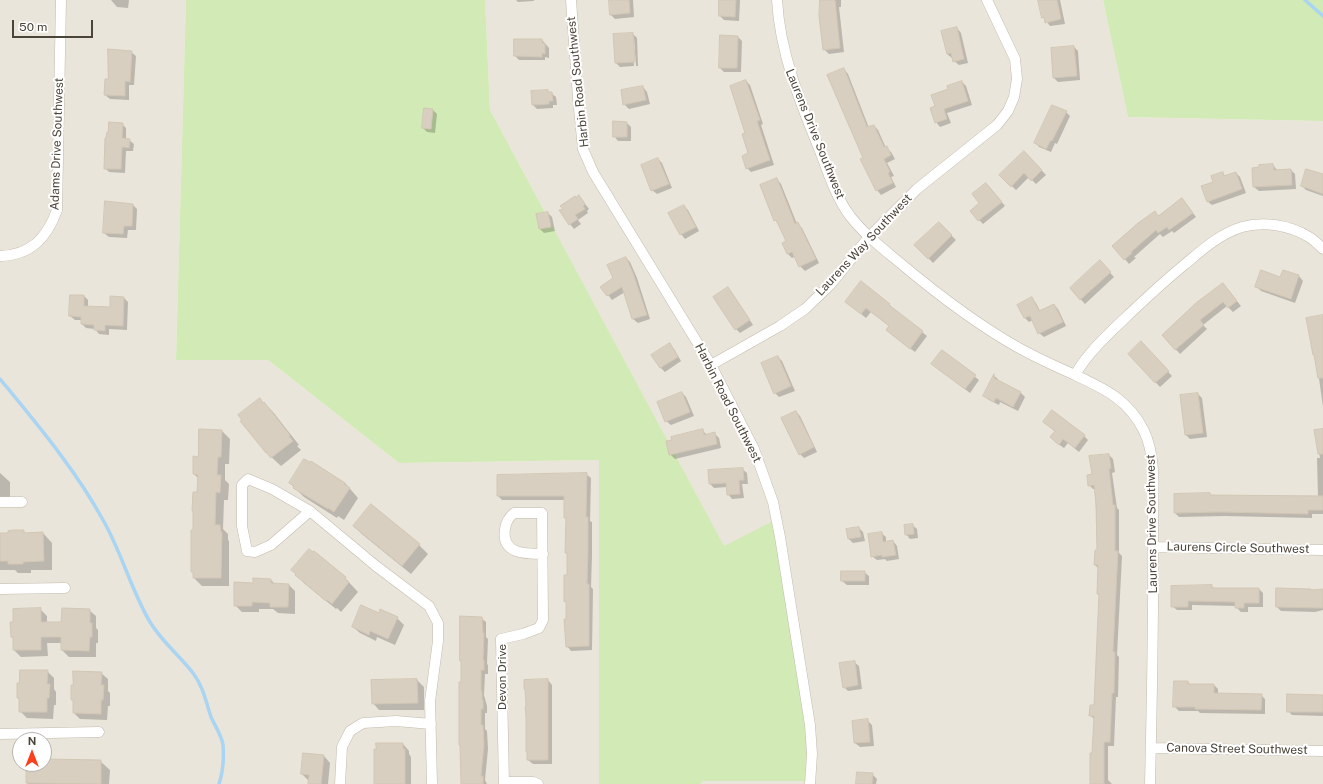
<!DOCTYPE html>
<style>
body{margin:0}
#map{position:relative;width:1323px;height:784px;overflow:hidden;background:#f6f3ec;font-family:"Public Sans",sans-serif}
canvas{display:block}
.north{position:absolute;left:12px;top:732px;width:40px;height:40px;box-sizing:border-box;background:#fff;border:1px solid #b7b4b0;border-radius:50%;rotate:0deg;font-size:11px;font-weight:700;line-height:16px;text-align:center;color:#4b4439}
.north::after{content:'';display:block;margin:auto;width:14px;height:18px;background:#fc3f1d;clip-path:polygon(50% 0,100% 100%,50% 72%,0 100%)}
.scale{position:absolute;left:12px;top:20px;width:81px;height:18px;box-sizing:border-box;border:2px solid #4b4439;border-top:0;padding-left:5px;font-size:12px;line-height:14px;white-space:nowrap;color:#4b4439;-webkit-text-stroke:3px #fff;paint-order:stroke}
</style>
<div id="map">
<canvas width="1323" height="784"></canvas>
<div class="north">N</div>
<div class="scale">50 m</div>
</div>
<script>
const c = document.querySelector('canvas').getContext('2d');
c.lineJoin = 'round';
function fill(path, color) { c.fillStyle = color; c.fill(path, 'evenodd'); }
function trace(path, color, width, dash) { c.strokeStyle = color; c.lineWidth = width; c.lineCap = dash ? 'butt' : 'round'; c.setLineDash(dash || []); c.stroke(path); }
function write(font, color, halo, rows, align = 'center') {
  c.font = font + ' "Public Sans",sans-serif'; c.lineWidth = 4; c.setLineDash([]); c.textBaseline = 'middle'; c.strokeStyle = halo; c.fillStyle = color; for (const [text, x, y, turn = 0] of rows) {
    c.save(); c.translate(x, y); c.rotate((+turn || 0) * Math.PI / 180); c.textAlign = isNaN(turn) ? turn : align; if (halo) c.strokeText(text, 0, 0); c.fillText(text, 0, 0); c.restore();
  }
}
const residential = new Path2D(`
 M0,0H186L176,359L268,360L399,463L599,460V784H0ZM20,740H44V764H20Z
 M485,0H1103L1128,117L1323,121V784H701L777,519L724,547L490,110Z`);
const green = new Path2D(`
 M186,0H485L490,110L724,546L777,519L815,747L808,781H702L701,784H599V460L399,463L268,360H176Z
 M1103,0H1323V121L1128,117Z`);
const shadow = new Path2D(`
 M111,0H129L128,8L117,7Z
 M516,0H534V1L518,2Z
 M610,0H633L634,17L615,19L611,15Z
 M720,0H740L739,21L724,20L720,16Z
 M820,0H841V7H839L844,52L829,54L824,49Z
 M1039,0H1060L1065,24L1050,26L1043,17Z
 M957,28L961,33L968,63L959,65L954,61L953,57L952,58L947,54Z
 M633,34L637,38L638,66H636L634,37H632L634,66L620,67L616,63Z
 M738,37L742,41L741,72H724L720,68Z
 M542,40L549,48V58L545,57V60H519L515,56Z
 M1074,47L1078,51L1080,80L1058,82L1054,78Z
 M131,52L136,56L134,85H129V100L110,99L105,95L106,80H109Z
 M844,69L848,74L869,128L874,126L878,130L886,148L891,152L895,159L887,163L894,176L891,177L896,187L881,195L877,190L864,158Z
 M746,81L750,85L763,124L761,125L774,165L751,172L747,168L750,154L746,133Z
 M962,82L966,86L972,105L947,113L951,123L940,127L936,122V107L949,90Z
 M643,87L647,92L650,104L629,109L624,104Z
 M548,91L556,97L557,105H553V108L537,109L533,105L532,92Z
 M425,109L433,110L437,114L435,133L427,132L423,128Z
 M1066,112L1070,116L1057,144L1055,143L1051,152L1039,147L1035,142Z
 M627,123L631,127V141H618L614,136Z
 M122,124L126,128V140H129L134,144L133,151H126L125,173L109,172L105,168Z
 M1024,152L1046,175L1036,184L1029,177L1016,190L1001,175Z
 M658,159L662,163L672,188L657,194L652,190Z
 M1273,165L1277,170H1291L1295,174L1296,189L1259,191L1254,187Z
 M1222,173L1226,176L1236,173L1240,177L1246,193L1212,205L1207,201L1215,182Z
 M1323,176V196L1306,190L1302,186Z
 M777,179L781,184L797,224L802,228L819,263L805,271L800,266L796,256L792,258L788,254L783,244L787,242L779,224L775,220Z
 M991,189L1005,206L983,224L979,220L980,203Z
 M579,196L589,209L587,211L588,213L578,220L581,224L574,229L570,224L576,198Z
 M1182,199L1196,217L1174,233L1172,231L1163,237L1160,234L1134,257L1136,258L1129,264L1114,246L1158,216Z
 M132,204L137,209L136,230H128L127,238L109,237L104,233Z
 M683,206L688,210L699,231L685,239L681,234Z
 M548,213L552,217L555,231L544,233L539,228Z
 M939,223L956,240L933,263L916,245Z
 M626,258L630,262L637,278L650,319L638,323L633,319L625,292L612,300L602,287L615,279Z
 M1100,262L1114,277L1085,304L1071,289Z
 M1283,271L1299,276L1303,281L1295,303L1261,291L1257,287L1281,278Z
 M1223,284L1241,306L1233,312L1227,306L1203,325L1207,329L1180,354L1163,335Z
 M728,288L732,293L753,325L740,333L736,329Z
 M84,296L88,300V307L111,308L124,298L128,302L127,330L109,329V335L99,334L95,329L86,328L82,324V320H75L70,316Z
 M1032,299L1036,303L1040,311L1054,305L1058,309L1066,326L1044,337L1039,333L1033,320L1029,322L1025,318L1019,305Z
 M846,302L889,304L893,309L927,336L915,352L891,334L887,330L890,326L871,312L866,318Z
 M1323,316V407L1316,357Z
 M1141,343L1172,376L1160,387L1129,354Z
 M669,345L674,349L681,361L665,372L660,367Z
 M942,351L979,380L970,393L932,364Z
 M778,357L782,361L795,391L779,397L775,393Z
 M994,376L998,379V382L1021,393L1025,397L1018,411L1000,402L999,405L989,400L984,396Z
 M682,393L686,397L694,416L671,425L666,421Z
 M1198,394L1202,398L1207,437L1190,439L1186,435Z
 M264,403L273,412L299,445L297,446L301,450L281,466L266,452Z
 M796,412L800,416L817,452L804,458L800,454Z
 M1044,422L1084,436L1088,440L1079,452L1068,443L1064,448L1055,442L1056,432Z
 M1323,430V514H1312V518L1225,516L1179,517L1175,513V495L1210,494L1212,496L1318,497L1317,458H1320L1315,431Z
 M222,431L230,439L229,464H225V480L229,484L228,500H224L223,529L228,534V540L229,541V586H202L194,578V573L192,571L194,531L199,479L194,474L199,458Z
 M703,431L707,435L714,433L719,438L721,448L675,459L670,454Z
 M1109,455L1113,459L1115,472L1112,473L1117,508L1119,510V553L1122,556L1117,655L1119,657L1118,697H1116L1114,746H1108V780L1112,784H1092L1095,720L1090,715L1094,706L1100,596L1098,594L1099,569L1095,565L1098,551L1095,489H1093L1089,485L1093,475L1091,457Z
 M311,462L345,483L358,498L344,520L338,516L337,518L304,497L290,483Z
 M742,469L747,473L748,484H742L744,498L732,499L728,494L727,487L714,488L710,484Z
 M0,473L10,482V504H0Z
 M586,474L591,478L590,521L592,522V556L591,587L593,589L592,650L571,651L567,646V603L565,601L568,576V555L566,553L567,520L565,517V500H502L498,496Z
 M912,525L917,529L918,538L910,539L906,534Z
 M354,526L419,545L428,554L411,574L363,535Z
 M859,528L863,532L865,541L853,543L848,538Z
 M23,531L26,534L43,533L52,543V570H31V573H18L15,570H0V534Z
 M881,533L886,537V542L893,541L897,546L899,559L887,561L885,559L877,560L872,556Z
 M864,572L869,576V585H847L842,581Z
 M296,575L345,578L358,592L341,612L337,608L336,609L305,584Z
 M254,579L271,580L275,584L289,585L295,591V614L278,613L273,609H259V612H242L235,605L254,584Z
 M1212,586L1214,589H1259L1263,593V607H1248V612H1241L1236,607V606L1192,605V610H1177L1172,606Z
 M1323,590V610L1315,612L1281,611L1277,607Z
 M40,609L47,616V623H62L89,610L96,616V628L98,630V643H96V657H69L62,650V643H47L48,656L21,657L14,650V639L12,637Z
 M379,614L397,618L404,625L395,645L377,637L376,641L360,633L353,627Z
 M481,618L486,622V637L488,639L487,664L488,665V674H485L484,695L487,706V713H485V729L487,731L488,749L485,780L487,784H461L462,683Z
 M854,662L859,666L862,689L848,691L844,687Z
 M47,671L54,678V689L56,692V705H54L53,719L27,718L20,711V700L18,698Z
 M101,673L108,679V691L110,693V706H108L107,720L80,719L74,713V702L72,699Z
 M417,680L424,687V710H379L373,703Z
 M548,680L552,685V764H533L528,760L527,707Z
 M1188,682L1191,685H1214L1218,689V694L1261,695L1265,699V714L1200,713L1198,711H1179L1174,706Z
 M1323,696V716L1292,715L1288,711Z
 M867,720L872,725L874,746L860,747L855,743Z
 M403,744L409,751V754L411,757V784H375Z
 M324,756L330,763L328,784H309V781L302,774Z
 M44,760L100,761L110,770L109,784H28L27,783V764H44Z
 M872,774L877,779L876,784H857Z`);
const stream = new Path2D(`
 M1305,0L1323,16
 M0,379C37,424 75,469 103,520C122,553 131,590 150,622C162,642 179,655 193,673C203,686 206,702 211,717C215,726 222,736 223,745C224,758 223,772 219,784`);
const building = new Path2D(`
 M609,0H629L630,13L610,15Z
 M719,0H736L735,17L719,16Z
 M820,0H835L840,48L823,50L819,16Z
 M1038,0H1057L1061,19L1045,23L1044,17L1042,18Z
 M957,27L964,59L953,62L951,53L947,54L941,31Z
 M633,33L635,62L615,63L613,34Z
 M720,35L738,36L737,68H719Z
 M514,39H542V43H545V54L542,53V57L514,56Z
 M1074,46L1077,76L1053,78L1051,48Z
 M108,49L132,51L130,82L125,81V96L104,95L105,79H108Z
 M844,68L867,127L874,125L884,147L887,146L891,155L884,159L890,172L888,173L893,183L876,191L860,159L863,158L827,75Z
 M746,80L760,120L757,121L770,160L746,169L742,156L748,153L742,134L745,133L730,86Z
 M962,81L968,101L944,109L947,119L935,123L930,108L935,106L931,95L948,89L947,86Z
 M643,86L646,100L623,105L621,90Z
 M548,90V92H552L553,101H549V104L532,105L531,91Z
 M1052,105L1067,111L1052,141L1051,140L1046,149L1034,143Z
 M424,108L433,109L431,129L422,128Z
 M613,121L627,122V137H613Z
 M109,122L123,123L122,138L130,139L129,148L122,147L121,169H104L105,138H106L107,132H108Z
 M1024,151L1042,170L1031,181L1024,173L1011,187L999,175Z
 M658,158L669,184L651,191L641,165Z
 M1273,164L1274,170L1291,169L1292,185L1253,187L1252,168L1259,167V165Z
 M1306,169L1323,174V194L1301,186Z
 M1223,172L1224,176L1236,172L1242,189L1207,202L1201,186L1213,182L1211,176Z
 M777,178L795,224L798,222L816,259L799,267L792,252L787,254L782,243L786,241L776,220L774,221L760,185Z
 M986,183L1002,202L978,221L970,211L979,203L972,194Z
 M579,195L585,204L583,206L585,209L575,215L578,219L569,225L559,210L563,209L560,206L575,196L576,197Z
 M1182,198L1193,213L1169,230L1167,227L1158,233L1156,230L1131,252L1132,253L1124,260L1112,246L1138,223L1155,211L1158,216Z
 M105,201L133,204L132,226H124L123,234L103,233Z
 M684,205L696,227L680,235L668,213Z
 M548,212L551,227L539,229L536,214Z
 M939,222L952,235L928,259L914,245Z
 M626,257L633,273L647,315L632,319L622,287L607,296L600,287L613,278L607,265Z
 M1100,260L1111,272L1080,300L1070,288Z
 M1261,270L1280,277L1283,270L1299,275L1291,299L1255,287Z
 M861,281L890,304L889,305L923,331L910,349L886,330L889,326L866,308L861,314L845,302Z
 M1223,283L1237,301L1228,308L1223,302L1200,320L1204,325L1175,350L1162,335L1196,303Z
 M728,287L750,320L735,330L713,297Z
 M70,295H84V306L110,307V296L124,297L123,326L105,325V331L94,330V325L81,324V317L69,316Z
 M1032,297L1039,311L1054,304L1063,322L1038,334L1030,316L1024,318L1017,305Z
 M1323,315V378H1318L1314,355H1313L1306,318Z
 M1141,341L1169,371L1155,383L1128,354Z
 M670,343L678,357L660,368L651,355Z
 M942,350L976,375L965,389L931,364Z
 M778,356L791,386L774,394L761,363Z
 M994,374V378L1021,392L1013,407L996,398L994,402L983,396Z
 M682,392L690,412L665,422L657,402Z
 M1198,393L1203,433L1185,435L1180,395Z
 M260,398L263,403L264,402L290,435L289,436L293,441L271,458L266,452V453L240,421L242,420L238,415Z
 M1052,410L1085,435L1075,448L1063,439L1059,445L1050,437L1055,431L1043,422Z
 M796,411L814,447L799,455L781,418Z
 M199,429L222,430L221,457H218L217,475H221L220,493L216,492L215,525H220L221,532H222L221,578H193V572H191V530H193V511H192L193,492H197L198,475L193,474V456L198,457Z
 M703,429L704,435L715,432L717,444L669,455L666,441L672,440L671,437Z
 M1323,429V454H1318L1314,430Z
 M1109,454L1111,468L1109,469L1113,505H1115V551H1118L1113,652H1115L1114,693H1112L1110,742H1104V784H1090V753H1092L1094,716H1089L1090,705H1094L1099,594H1097L1098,565H1094L1095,550H1097L1096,504L1094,485L1088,486L1087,475L1092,474L1089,456Z
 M304,459L310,462L311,461L345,483L344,484L350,488L334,512L328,508V509L293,488L294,486L289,483Z
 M743,468L744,480H739L740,494L727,495L726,483L709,484L708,470Z
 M587,473L586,517H588V551L587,584H589V646L566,647L564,619H566V601L564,602V575H567V553H565L566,518H564V496H497V475Z
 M1210,493V495L1323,496V510H1308V514L1220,512L1174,513V494Z
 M371,504L420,544L402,566L353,526Z
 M913,524L914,534L905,535L904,525Z
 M859,527L861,537L848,539L846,529Z
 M14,530H24V533L43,532L44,561L23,562V564H8V561H0V533H8V531Z
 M882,532L883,542L893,540L896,555L882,557V555L871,557L868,534Z
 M309,549L313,552L314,551L346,577L345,579L349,582L332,604L327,600L326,601L295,575L296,574L291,570Z
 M841,571H865V581H841Z
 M253,578L271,579V583L289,584L288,607H270V603L252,602V606H234V582L253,583Z
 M1212,585V588H1259V603H1244V608H1235V602L1188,601V607H1171V586Z
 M1276,588L1311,589V590L1323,589V608L1276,607Z
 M361,605L379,613L380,609L398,617L388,639L370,631L369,635L352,627Z
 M41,608V622H61L62,608L90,609V623H92V637H90L89,651L61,650V637H41V650H13V637H11L10,622H13V609Z
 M460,616L482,617L483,633H484L483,660H484V670H481V691H482V700H483V709H481V725H483L484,744L481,776H483V784H461L460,745H459V682H461V661H460Z
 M855,661L858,685L843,688L839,663Z
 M20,670H48L47,684H50L49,698H47V712H19V698H17V683H19Z
 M73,671L102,672L101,685H104L103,700H101V714L73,713V700H71V685H73Z
 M417,679L418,703L372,704L371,680Z
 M548,679V760H527V752H526V716L525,707L526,706L525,689H524V680Z
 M1174,681H1188V684H1214V693L1262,694L1261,710L1195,709V707H1173Z
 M1287,694L1323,695V712H1287Z
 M868,719L870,742L854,743L852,721Z
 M376,743H403V749H405V784H374V749H376Z
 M303,753L324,755L321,784H308L309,775L301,774Z
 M44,759L101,760V784L26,783V764H44Z
 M857,772L873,773L872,784H856Z`);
const minor = new Path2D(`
 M571,0L578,98L583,149L593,172L711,365L754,449L773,502L780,537L810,725L812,754L810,784
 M777,0C780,53 800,102 820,151C828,173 836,197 850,216C864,234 882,248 899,262C937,294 976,324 1019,348C1037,358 1057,367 1075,375C1105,389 1129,400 1144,431C1157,458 1153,496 1153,526C1154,612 1152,698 1150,784
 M0,256C31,255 47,238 57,210L61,0
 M711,365L780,326L805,309L830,285L869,237L917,189L997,125L1008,111L1014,97L1017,79L1015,59L987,0
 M1075,375C1087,354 1105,337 1123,320C1143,301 1162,283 1184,265C1201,251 1219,234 1242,227C1263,221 1290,225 1309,237C1314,240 1319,245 1323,249
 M248,479L272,489L310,511L271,545L255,552L247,551L242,526V485Z
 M0,502H22
 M310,511L376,566L429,606L438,623V641L430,701L432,784
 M1153,547L1323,550
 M0,589L65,588
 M0,734L99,732
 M1151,748L1323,751
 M504,782H533L538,784
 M340,784L342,747L350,731L363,723L396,721L431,724
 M504,784L501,639L523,634L539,628L543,620L542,513H514C508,518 506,522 505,529C501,554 525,554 543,554`);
const streetNames = [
 ["Harbin Road Southwest",578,82,-96],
 ["Laurens Drive Southwest",815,134,68],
 ["Adams Drive Southwest",57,144,-88],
 ["Laurens Way Southwest",864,245,-47],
 ["Harbin Road Southwest",728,403,63],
 ["Laurens Drive Southwest",1152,524,-91],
 ["Laurens Circle Southwest",1238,548,1],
 ["Devon Drive",502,677,-90],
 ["Canova Street Southwest",1237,749,1]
];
fill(residential, '#eae5da');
fill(green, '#d2eab5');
fill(shadow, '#0003');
trace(stream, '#a9d4f2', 3.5);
fill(building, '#d8cfc1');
trace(building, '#d3c7b4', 1);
trace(minor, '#c2bbae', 11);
trace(minor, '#fff', 10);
write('12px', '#4b4439', '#fff', streetNames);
</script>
